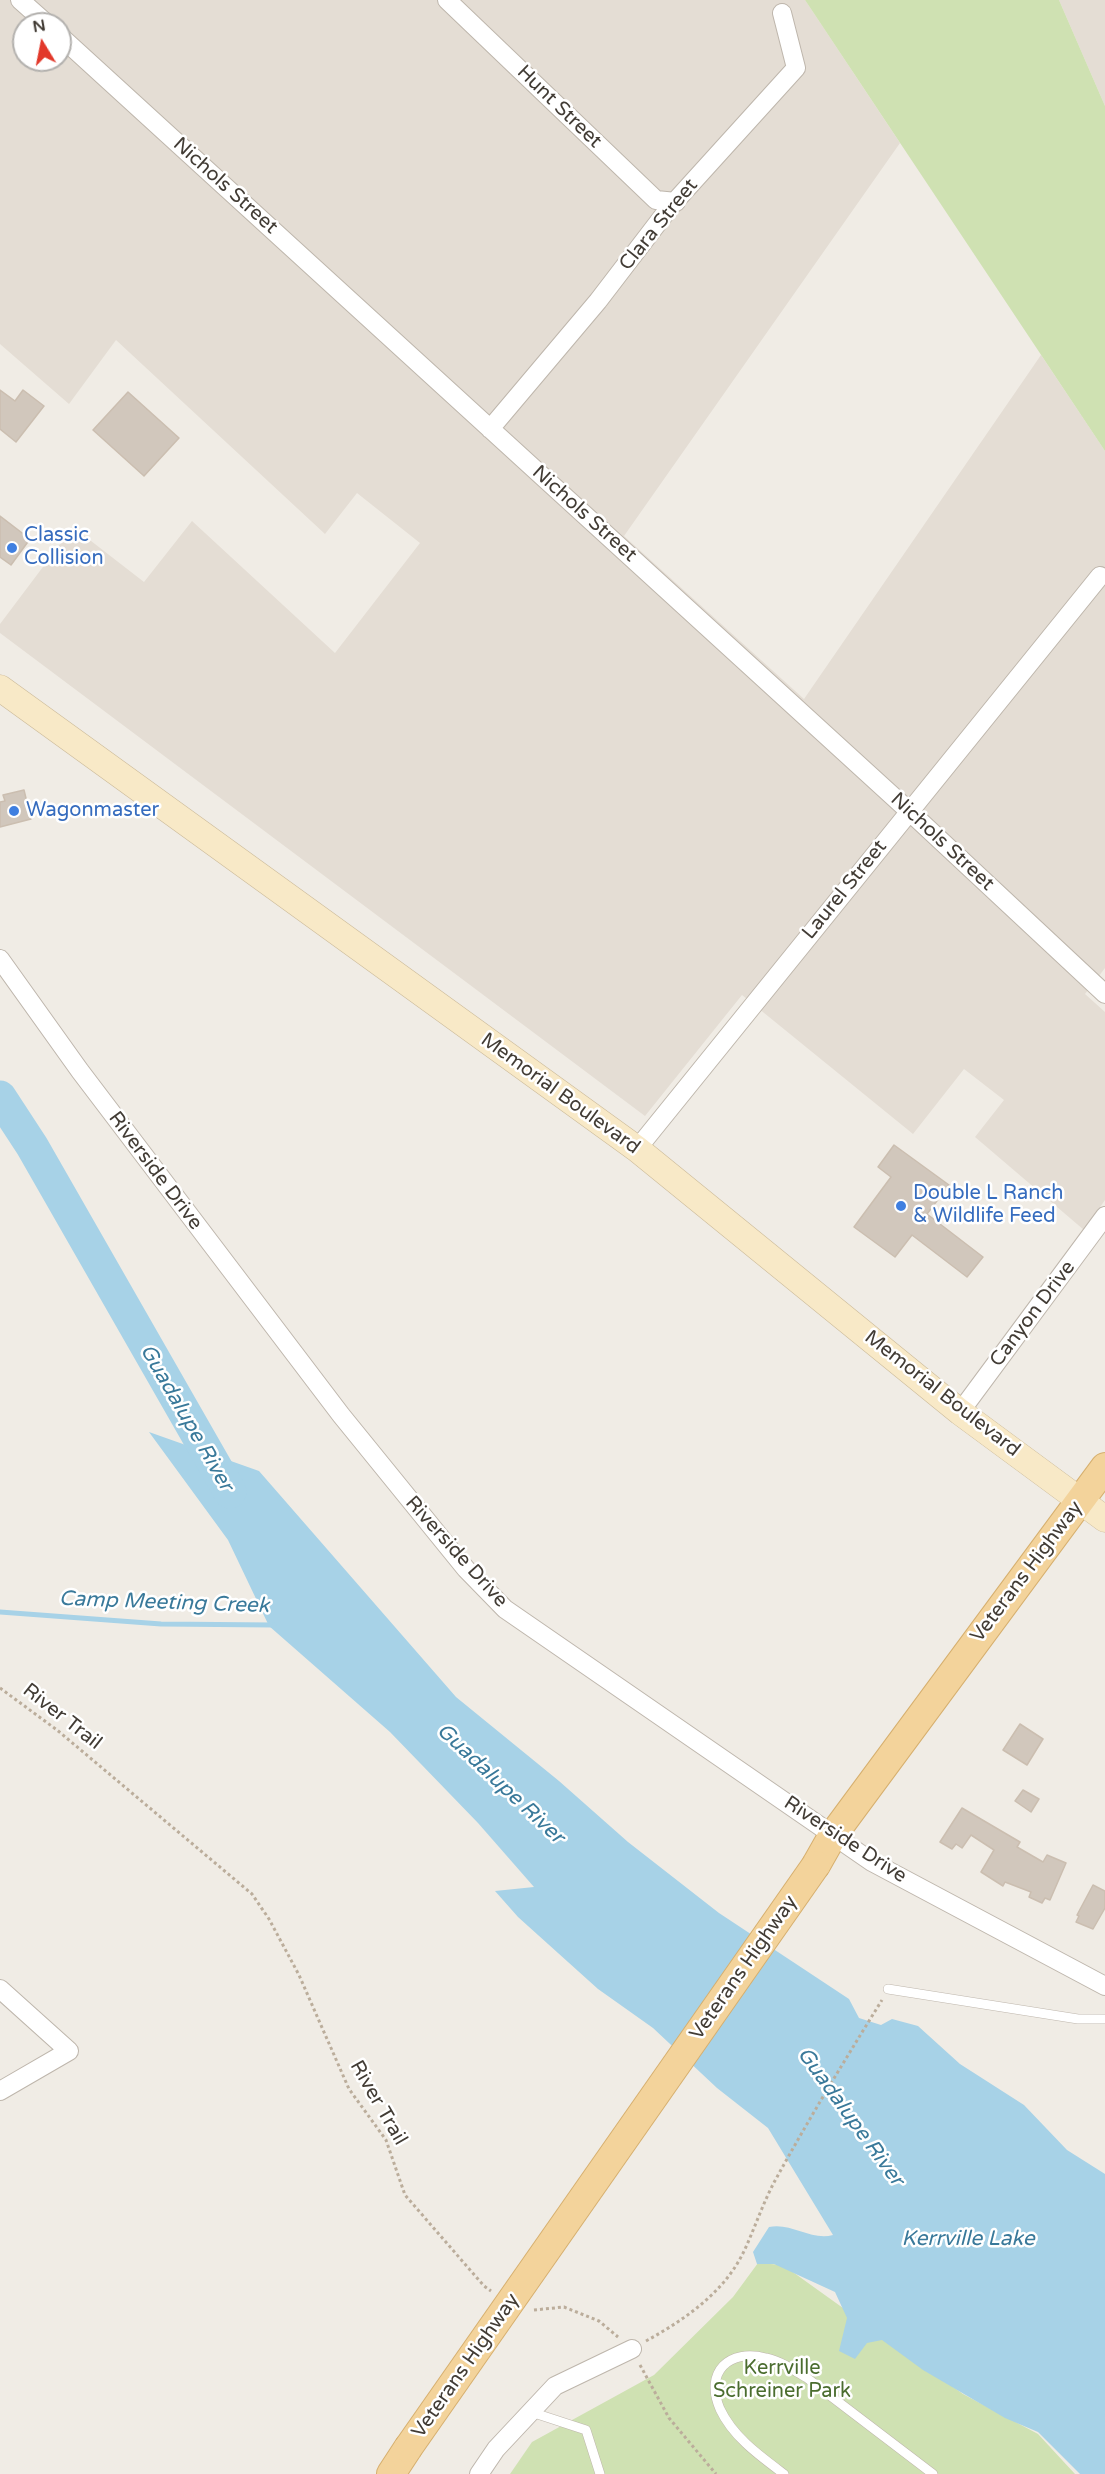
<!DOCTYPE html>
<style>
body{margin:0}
#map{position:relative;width:1105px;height:2474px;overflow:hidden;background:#f0ece5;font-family:"Varela Round",sans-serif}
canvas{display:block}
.north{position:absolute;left:12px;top:12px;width:60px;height:60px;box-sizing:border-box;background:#fff;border:2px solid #b3b1ae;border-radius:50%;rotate:350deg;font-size:16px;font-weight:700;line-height:24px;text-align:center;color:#423c35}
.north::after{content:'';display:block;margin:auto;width:21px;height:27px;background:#e2382a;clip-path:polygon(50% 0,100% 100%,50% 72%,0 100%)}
</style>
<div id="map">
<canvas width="1105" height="2474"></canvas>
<div class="north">N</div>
</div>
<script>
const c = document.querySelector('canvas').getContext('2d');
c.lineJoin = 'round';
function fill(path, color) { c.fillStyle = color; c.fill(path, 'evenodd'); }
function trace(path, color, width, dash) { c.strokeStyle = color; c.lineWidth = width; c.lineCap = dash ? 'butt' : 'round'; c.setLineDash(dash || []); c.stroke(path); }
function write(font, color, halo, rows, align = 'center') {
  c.font = font + ' "Varela Round",sans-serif'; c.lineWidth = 5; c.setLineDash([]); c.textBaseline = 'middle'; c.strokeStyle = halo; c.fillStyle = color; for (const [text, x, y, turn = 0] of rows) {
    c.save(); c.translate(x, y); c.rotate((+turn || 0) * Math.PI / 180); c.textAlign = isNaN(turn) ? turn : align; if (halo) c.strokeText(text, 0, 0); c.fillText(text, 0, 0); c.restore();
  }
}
const residential = new Path2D(`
 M0,0H805L900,143L624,536L804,699L1041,355L1105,451V968L1085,994L1105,1012V1200L1084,1230L975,1137L1004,1100L964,1069L913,1134L742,995L645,1116L0,633V624L73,527L144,582L192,521L335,653L420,543L357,493L325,534L116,340L69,404L0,344ZM24,24H60V60H24Z
 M1059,0H1105V106Z`);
const green = new Path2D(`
 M805,0H1059L1105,106V451Z
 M758,2263L783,2265L963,2394L1038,2434L1075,2474H510L532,2442L654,2375L733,2297Z`);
const water = new Path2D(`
 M149,1432L259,1471L456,1697L559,1781L628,1842L719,1913L849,1999L859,2018L881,2025L892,2019L918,2026L960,2064L1024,2105L1067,2150L1105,2174V2474H1080L1038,2432L1005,2418L923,2370L882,2340L867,2343L855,2359L839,2351L847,2318L835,2292L774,2264H757L753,2252L769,2227C791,2222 811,2241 833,2235L768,2128L717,2088L653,2028L598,1989L518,1917L495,1891L534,1887L478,1823L390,1732L269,1626L228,1540Z`);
const stream = new Path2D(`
 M0,1612L161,1624L274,1625`);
const river = new Path2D(`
 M0,1097L32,1146L230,1492`);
const building = new Path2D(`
 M0,390L15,401L23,390L44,406L16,442L0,429Z
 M128,392L179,438L144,476L93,430Z
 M0,516L30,539L11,565L0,557Z
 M24,790L31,819L0,827V802L5,801L3,795Z
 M894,1145L949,1185L927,1214L983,1257L967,1277L912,1235L895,1257L854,1227L891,1177L878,1167Z
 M1020,1724L1043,1739L1027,1765L1003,1750Z
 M1023,1790L1039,1799L1031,1812L1015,1801Z
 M962,1808L1020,1842L1017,1847L1043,1862L1047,1855L1066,1863L1050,1900L1045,1898L1042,1903L1029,1897L1031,1892L1005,1882L1003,1886L981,1872L994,1850L971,1835L962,1848L956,1844L952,1849L940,1842Z
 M1093,1885L1105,1891V1908L1093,1929L1076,1922L1079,1916L1077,1915Z`);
const path = new Path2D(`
 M0,1688L57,1730L252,1894L269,1919L299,1975L349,2089L386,2140L405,2195L484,2286L491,2291
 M534,2310L564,2307L599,2321L618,2337
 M646,2341C686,2319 726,2291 745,2249C756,2225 764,2200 777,2177C810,2117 846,2058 882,2000
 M640,2365L669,2418L716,2474`);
const lane = new Path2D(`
 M888,1989L1078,2019H1105
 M531,2412L586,2430L600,2474
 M784,2474C760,2456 733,2437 720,2409C704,2372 729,2348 766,2358C780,2361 794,2370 807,2378L933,2474`);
const street = new Path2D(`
 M20,0L47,24
 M447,0L656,200L676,202
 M60,36L909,811L1105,994
 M490,429L598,301L670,207L796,68L782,13
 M0,959L80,1071L341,1415L466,1569L505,1609L872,1862L1105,1986
 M637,1149L1100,576
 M960,1412L1105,1216
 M0,1989L69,2051L0,2091
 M479,2474L496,2449L555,2386L632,2349`);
const secondary = new Path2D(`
 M0,688L637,1149L960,1412L1105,1519`);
const primary = new Path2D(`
 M816,1865L833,1835L1105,1467
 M391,2474L408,2448`);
const primaryBridge = new Path2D(`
 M408,2448L816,1865`);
const markers = [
 [12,548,6,"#3f7fe0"],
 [14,811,6,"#3f7fe0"],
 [901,1206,6,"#3f7fe0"]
];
const streetNames = [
 ["Hunt Street",559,107,44],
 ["Nichols Street",225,186,42],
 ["Clara Street",659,225,-51],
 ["Nichols Street",584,514,42],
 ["Nichols Street",942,842,43],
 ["Laurel Street",845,890,-51],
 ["Memorial Boulevard",560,1094,36],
 ["Riverside Drive",155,1171,53],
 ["Canyon Drive",1033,1314,-53],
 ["Memorial Boulevard",942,1394,38],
 ["Riverside Drive",456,1552,48],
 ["Veterans Highway",1027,1572,-53],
 ["River Trail",62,1717,38],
 ["Riverside Drive",845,1840,33],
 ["Veterans Highway",744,1968,-55],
 ["River Trail",378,2103,60],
 ["Veterans Highway",466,2366,-55]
];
const shopNames = [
 ["Classic",24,536],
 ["Collision",24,559],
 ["Wagonmaster",26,811],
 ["Double L Ranch",913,1194],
 ["& Wildlife Feed",913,1217]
];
const parkNames = [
 ["Kerrville",782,2369],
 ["Schreiner Park",782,2392]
];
const waterNames = [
 ["Guadalupe River",186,1418,60],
 ["Camp Meeting Creek",164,1603,2],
 ["Guadalupe River",500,1784,43],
 ["Guadalupe River",850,2117,54],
 ["Kerrville Lake",968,2239]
];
fill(residential, '#e4ddd4');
fill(green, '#cfe1b2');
fill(water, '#a7d2e7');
trace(stream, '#a7d2e7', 5);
trace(river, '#a7d2e7', 33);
fill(building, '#d1c7bc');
trace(building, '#cbbeb0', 1.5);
trace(lane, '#beb6ac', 10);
trace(street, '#beb6ac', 20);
trace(secondary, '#cbba99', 27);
trace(primary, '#d6af6e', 30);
trace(path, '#bbad9b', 3, [3, 3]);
trace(lane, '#fff', 9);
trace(street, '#fff', 18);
trace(secondary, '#f8e9c7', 26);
trace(primary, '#f3d39b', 28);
trace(primaryBridge, '#d6af6e', 30, []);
trace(primaryBridge, '#f3d39b', 28);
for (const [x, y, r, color] of markers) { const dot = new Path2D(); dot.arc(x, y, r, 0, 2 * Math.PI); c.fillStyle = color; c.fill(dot); trace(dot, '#fff', 2); }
write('20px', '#423c35', '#fff', streetNames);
write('20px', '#366cbe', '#fff', shopNames, 'left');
write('20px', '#4b6d2f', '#fff', parkNames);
write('italic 21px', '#39799a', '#fff', waterNames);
</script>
